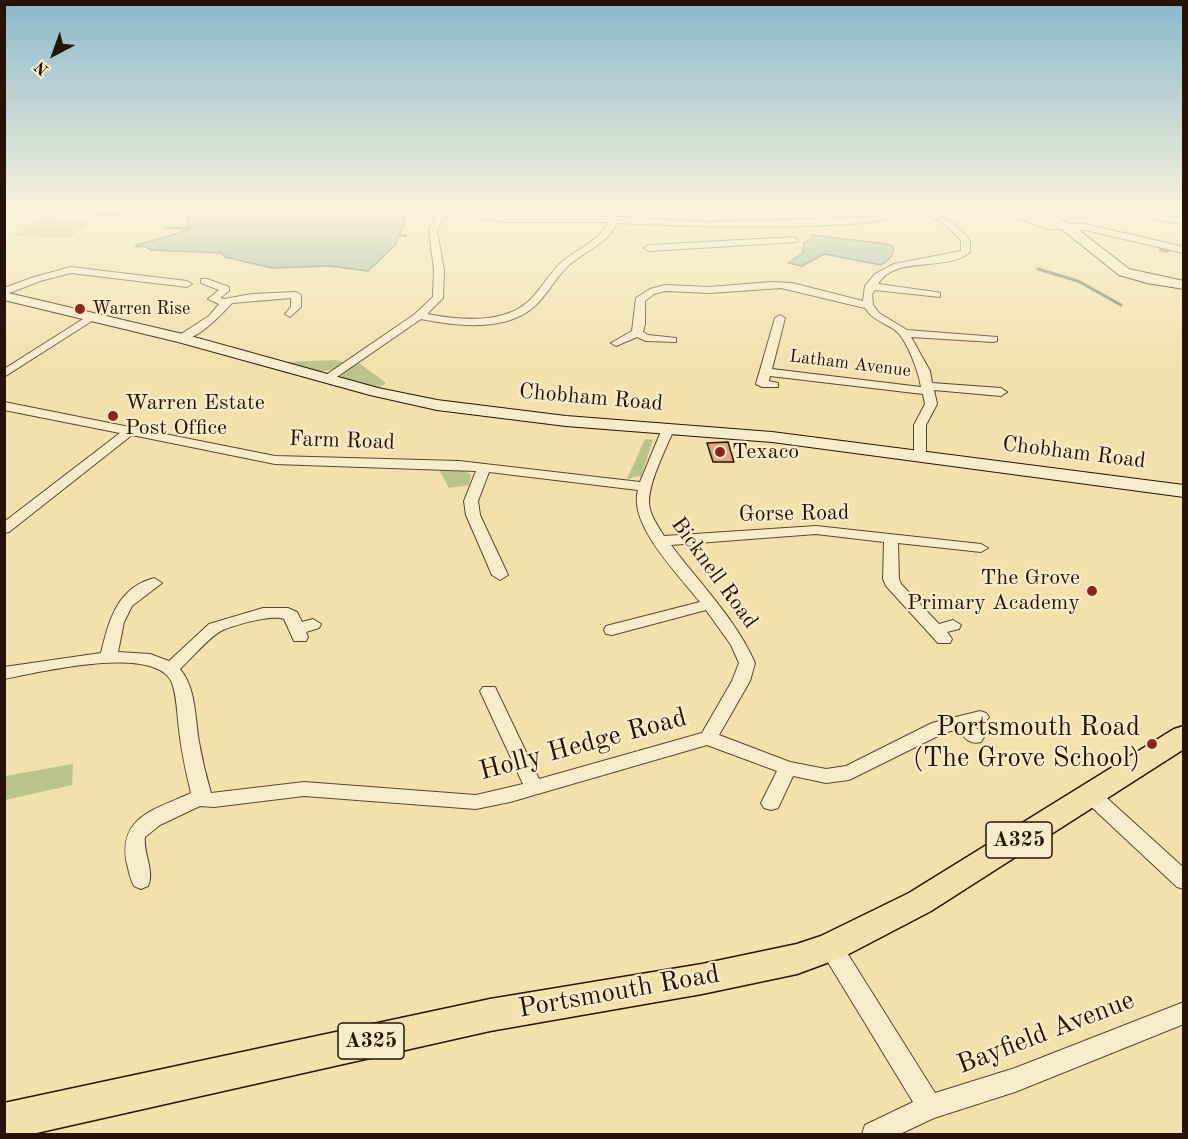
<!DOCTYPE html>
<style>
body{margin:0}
#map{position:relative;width:1188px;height:1139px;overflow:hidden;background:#f2e1ad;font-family:"Old Standard TT",serif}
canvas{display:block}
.frame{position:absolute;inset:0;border:6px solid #271303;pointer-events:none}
.north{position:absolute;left:24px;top:24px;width:60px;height:60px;-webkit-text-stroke:4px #f7ecca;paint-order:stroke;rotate:221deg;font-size:16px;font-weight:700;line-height:24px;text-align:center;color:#271303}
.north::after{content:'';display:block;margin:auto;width:21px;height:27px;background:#271303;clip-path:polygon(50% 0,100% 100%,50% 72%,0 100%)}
</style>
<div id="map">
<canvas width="1188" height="1139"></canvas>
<div class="frame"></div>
<div class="north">N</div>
</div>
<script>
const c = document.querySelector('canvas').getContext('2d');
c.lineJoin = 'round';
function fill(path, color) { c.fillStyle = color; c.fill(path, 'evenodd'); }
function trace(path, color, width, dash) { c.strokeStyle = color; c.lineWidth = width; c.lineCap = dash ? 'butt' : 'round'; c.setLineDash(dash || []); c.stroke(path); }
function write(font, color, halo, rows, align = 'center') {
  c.font = font + ' "Old Standard TT",serif'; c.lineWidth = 4.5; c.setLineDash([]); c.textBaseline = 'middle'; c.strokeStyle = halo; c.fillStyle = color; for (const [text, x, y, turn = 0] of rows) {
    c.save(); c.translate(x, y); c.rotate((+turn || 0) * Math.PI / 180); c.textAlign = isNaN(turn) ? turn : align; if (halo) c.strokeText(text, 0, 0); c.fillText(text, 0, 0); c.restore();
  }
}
const green = new Path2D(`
 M39,220L91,222L68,238L14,236Z
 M336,360L346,363C322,378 309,369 283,362Z
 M357,362L359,363L386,383L377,389L342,379L341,374Z
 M645,439L653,440L641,476L627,479Z
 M439,470L465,471L471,475L469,485L449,488Z
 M73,764L72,785L5,800V776Z`);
const water = new Path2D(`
 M244,208L331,211L406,208L403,227L395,245L368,271L330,266L272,268L225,257L221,253L151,250L144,246L136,247V245L180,233L189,228L187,218L202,209Z
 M812,235L887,244L894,247C894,255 888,261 881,265L824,254L802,266L788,263L803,253L804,243L811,239Z`);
const stream = new Path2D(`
 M4,212L36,209L112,215L151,208
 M165,228H189
 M399,235L406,236
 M1160,250L1168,251
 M1038,269L1078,281L1121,305`);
const building = new Path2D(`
 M728,442L734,462H713L707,443Z`);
const street = new Path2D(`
 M435,208L504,216H600L706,222L868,217L912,208H931L927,211C945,217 959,225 970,241V252C946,273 896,254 878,284L936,292L940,293V297L875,290L872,294L873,305L879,313L907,330L997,337V341L993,342L911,337L930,371L932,383L1001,388L1007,392L1001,396L934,390L937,404L926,425V457L920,461L914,457V425L925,404L923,394L770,376L769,381L778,383V387H762L756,384L775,318L780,315L785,318L772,369L921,387C919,373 907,339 895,330C883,322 873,320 865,308L781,288L710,293L665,291L654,294L645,301V324L643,332L648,335L676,338V342L646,341L637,337L616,346L611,343L632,331L636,298L650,289L665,285L710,287L771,282L792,283L863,301L865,286L875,274L894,264L961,251V241C953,229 931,213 915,213C899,213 882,221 866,223C783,229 700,227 617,223C607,244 587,250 569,265C556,277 549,292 537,304C508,333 456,326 421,319L331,381H323V377L415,314L433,297L434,270L429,231L433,221L442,211ZM449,213L504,222H609C599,241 579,248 563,261C550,272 542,288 530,300C504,325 459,320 427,314L443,298L444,270L437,231L441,222Z
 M989,208H1003L1049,223L1085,224L1184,247V253L1085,230L1048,229Z
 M1119,208H1134L1184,218V224L1155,220Z
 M794,237L798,240L797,242L649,251L644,248L649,245Z
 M71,267L187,281L192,284L187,287L71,273L40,281L4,295V288L34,277Z
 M201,279H207L229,287V291L220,298L224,299L252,294L296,292L301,295V307L290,317L285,314L291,307V298L232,303C222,314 195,343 178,340V336L209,316L219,304L208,299L219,290L201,283Z
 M91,314L95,315V319L4,377V369Z
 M4,402L275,456L459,461L640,482L662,429L664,426H672L674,429C666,449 649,481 649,502C649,514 658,526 664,536L816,526L981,544L988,548L981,552L898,543L899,579L901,584L939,624L953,620L961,625L959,629L947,632L952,639L950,643H938L886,586L883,579L884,542L816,534L671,545C700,584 735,618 755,663L750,681L719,735L790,762L826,769L846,766L932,723L980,711L986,713L989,717L986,721L974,725L984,737L981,742C969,745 965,738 957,729L944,733L849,780L826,783L793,776L778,808L771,810L764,808L761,803L777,771L707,745L510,802L476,809L304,796L214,807L200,806L160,825L145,837C143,853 155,872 148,886L141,889L134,886C130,879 129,871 127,864C117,816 157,809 191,793C186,772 181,750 179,729C177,714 177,697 172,683C156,643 37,673 4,679V667L101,653C109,620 117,588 154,578L162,583L132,606L124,622L118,652L150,654L169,661L209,624L263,608H288L297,612L302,622L313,619L321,624L319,628L306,632L308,637L306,641H294L284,619C272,614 234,625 221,631C208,638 191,659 180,669C196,688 195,718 199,742C202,759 206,776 211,793L304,782L476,795L523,784L480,691L483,687H495L539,779L702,733L732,681L739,663L731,645L706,610L612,635L606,634L604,630L606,626L700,602C679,575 628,525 638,490L489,472L478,501L480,515L508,575L500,580L492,575L466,515L464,501L476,471L275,464L132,435L9,532L4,533V522L120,433L4,410Z
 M1091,788L1098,790L1184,868V889L1177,887L1084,800L1081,795L1084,790Z
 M831,937L839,940L935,1093L1015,1068L1184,1002V1024L1015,1092L934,1118L900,1134H862L865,1125L913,1102L823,954L820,947L823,940Z`);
const secondary = new Path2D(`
 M1001,208H1023L1050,215L1071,224L1129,269L1184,281V289L1147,283L1119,275L1063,230Z
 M4,292L187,335L378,388L437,400L566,416L772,432L1184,485V497L772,442L566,426L437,410L370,395L178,342L4,300Z`);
const primary = new Path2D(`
 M1184,726V749L931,911L843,957L797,974L702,994L490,1031L32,1134H4V1103L490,999L702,964L797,944L821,936L909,893L1174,729Z`);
const markers = [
 [80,309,6,"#8f2418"],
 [113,416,6,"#8f2418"],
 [720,452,6,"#8f2418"],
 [1092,591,6,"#8f2418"],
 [1152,744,6,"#8f2418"]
];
const farPoinames = [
 ["Warren Rise",92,309]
];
const farStreetnames = [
 ["Latham Avenue",850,364,7]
];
const shields = [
 [1019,840,66],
 [371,1041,66]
];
const shieldNames = [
 ["A325",1019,840],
 ["A325",371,1041]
];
const streetNames = [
 ["Chobham Road",591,398,5],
 ["Farm Road",342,441,2],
 ["Chobham Road",1074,453,7],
 ["Gorse Road",794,514,-1],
 ["Bicknell Road",714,573,54]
];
const poiNames = [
 ["Warren Estate",125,403],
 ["Post Office",125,428],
 ["Texaco",732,452],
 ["The Grove",1080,578,"right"],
 ["Primary Academy",1080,603,"right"]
];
const nearPoinames = [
 ["Portsmouth Road",1140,728],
 ["(The Grove School)",1140,759]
];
const nearStreetnames = [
 ["Holly Hedge Road",583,745,-15],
 ["Portsmouth Road",619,992,-10],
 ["Bayfield Avenue",1046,1033,-21]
];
fill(green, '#b9c38b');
fill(water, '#9cbea5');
trace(water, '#6d7a64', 1.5);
trace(stream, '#6d7a64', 3);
fill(building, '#dbaa7f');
trace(building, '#271303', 1.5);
trace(street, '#5a462e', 2);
trace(secondary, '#271303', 2);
trace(primary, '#271303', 3);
fill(street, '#f7ecca');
fill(secondary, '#f7ecca');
fill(primary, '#f2e1ad');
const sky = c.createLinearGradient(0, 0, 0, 368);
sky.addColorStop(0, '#89b8cd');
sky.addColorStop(0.57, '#f9f2da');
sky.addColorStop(1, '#f9f2da00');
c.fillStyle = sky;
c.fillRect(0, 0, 1188, 368);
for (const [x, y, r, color] of markers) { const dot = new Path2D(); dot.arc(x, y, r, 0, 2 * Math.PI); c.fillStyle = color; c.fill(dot); trace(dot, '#f7ecca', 2); }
write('18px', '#271303', '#f7ecca', farPoinames, 'left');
write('18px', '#271303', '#f7ecca', farStreetnames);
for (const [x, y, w] of shields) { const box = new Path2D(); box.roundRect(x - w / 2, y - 18, w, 36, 4.5); c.fillStyle = '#f7ecca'; c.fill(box); trace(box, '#271303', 1.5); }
write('bold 21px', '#271303', null, shieldNames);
write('22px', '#271303', '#f7ecca', streetNames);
write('22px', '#271303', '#f7ecca', poiNames, 'left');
write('27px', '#271303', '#f7ecca', nearPoinames, 'right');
write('27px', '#271303', '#f7ecca', nearStreetnames);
</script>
